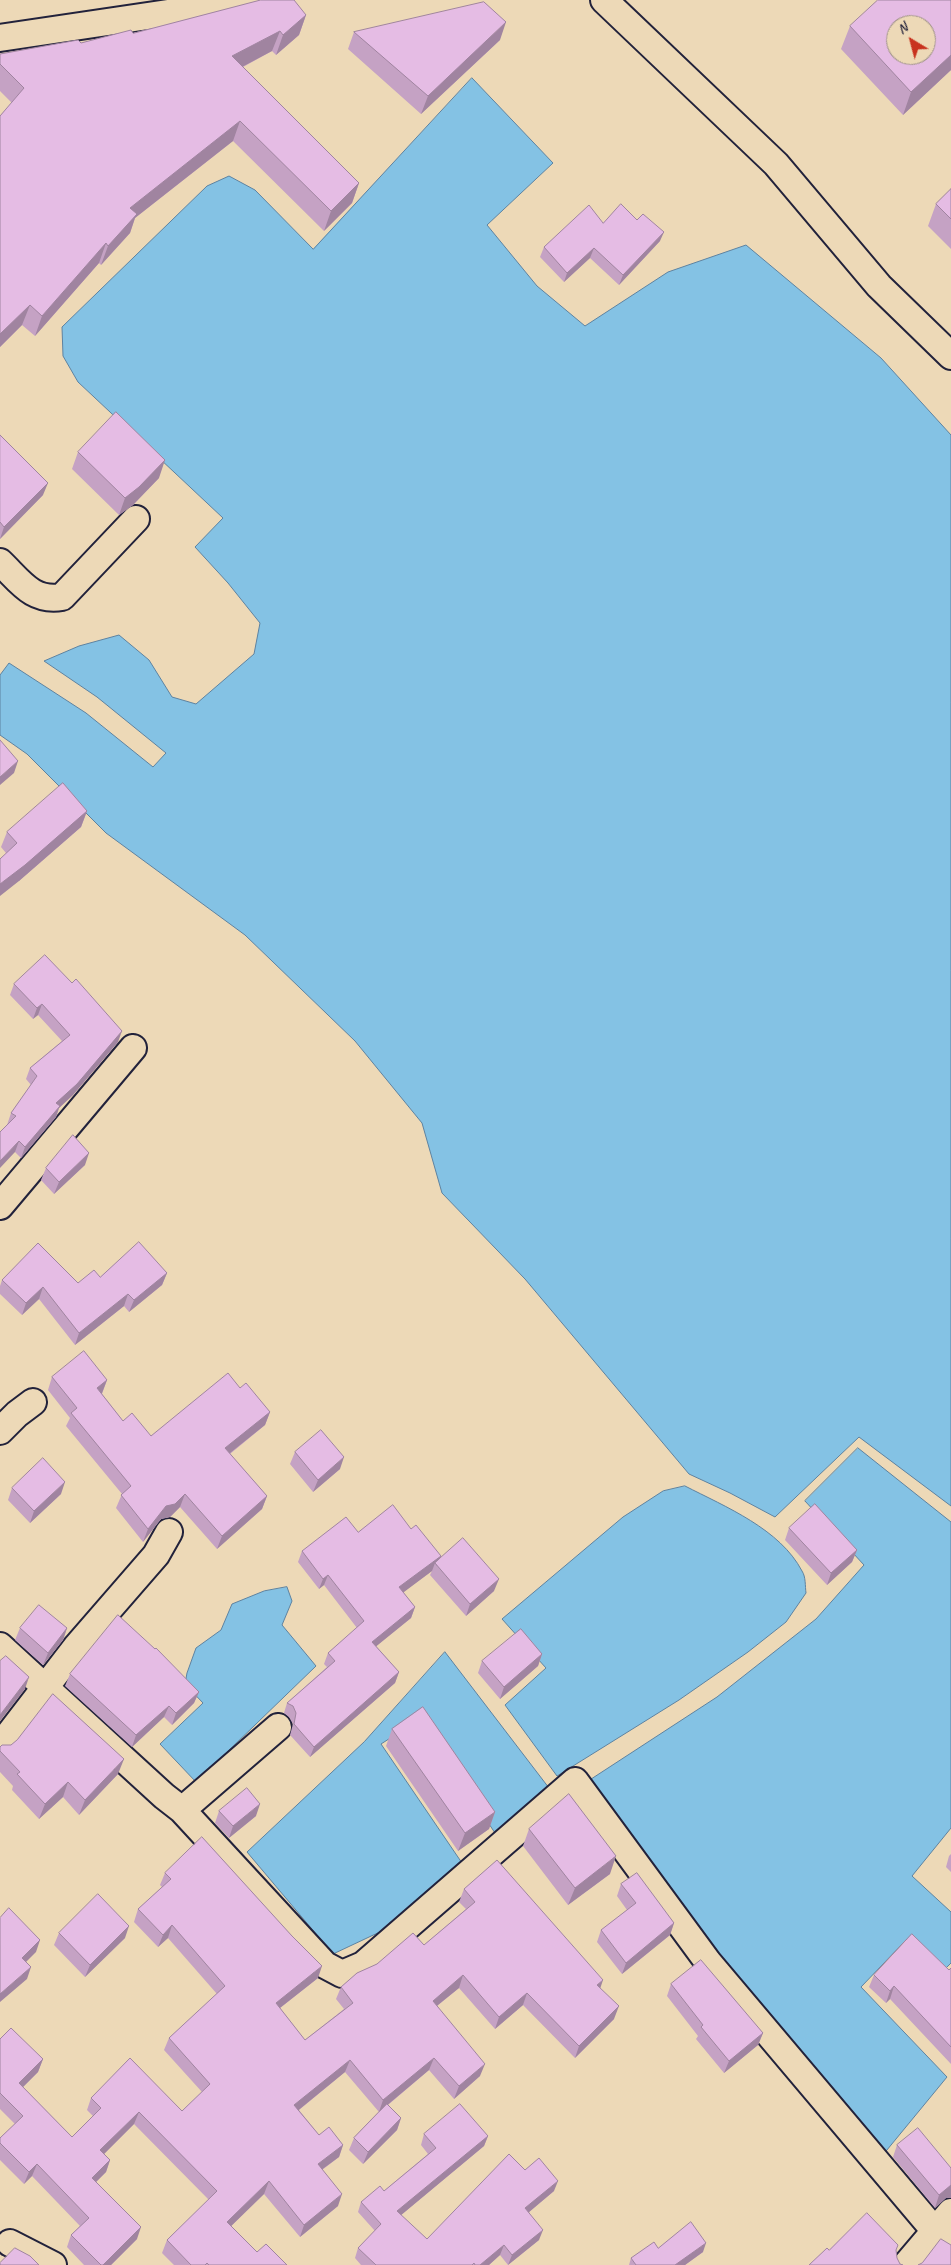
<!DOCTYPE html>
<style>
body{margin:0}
#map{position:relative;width:951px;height:2265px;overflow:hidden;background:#edd9b7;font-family:Caveat,sans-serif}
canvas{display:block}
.north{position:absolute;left:886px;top:15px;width:50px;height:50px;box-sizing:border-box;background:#edd9b7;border:1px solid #9c9085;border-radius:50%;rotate:323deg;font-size:14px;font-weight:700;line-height:20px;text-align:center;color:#22223b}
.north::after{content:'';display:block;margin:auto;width:18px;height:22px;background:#c8321e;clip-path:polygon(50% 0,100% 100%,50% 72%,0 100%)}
</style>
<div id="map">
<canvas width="951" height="2265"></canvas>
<div class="north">N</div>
</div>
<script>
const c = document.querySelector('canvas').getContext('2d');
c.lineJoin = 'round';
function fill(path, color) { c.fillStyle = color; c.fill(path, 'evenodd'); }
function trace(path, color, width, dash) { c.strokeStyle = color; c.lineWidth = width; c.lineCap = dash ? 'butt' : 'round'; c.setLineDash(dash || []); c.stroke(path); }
const water = new Path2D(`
 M472,78L553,163L487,225L537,286L585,326L668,272L746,245L881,358L951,435V1506L859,1437L775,1517L730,1493L689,1474L525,1279L442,1193L422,1123L355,1041L245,935L106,833L27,754L0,735V675L9,663L86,713L153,767L166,753L97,697L44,661L79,646L119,635L149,660L172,697L196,704L254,654L260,623L228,583L195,547L223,518L78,382L63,356L62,327L207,186L229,176L255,190L313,249Z
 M858,1448L951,1522V1828L912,1876L951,1912V1963L944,1970L907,1939L861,1987L947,2077L882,2156L747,1995L585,1783L717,1697L816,1619L864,1565L805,1501Z
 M685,1486C726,1507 780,1529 802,1571C806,1577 805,1586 806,1593L786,1622L748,1652L679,1700L557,1776L505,1705L546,1668L502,1619L623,1517L663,1491Z
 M287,1587L292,1601L282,1625L316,1666L196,1782L160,1744L203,1703L185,1684L187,1673L196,1648L221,1630L232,1604L264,1591Z
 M445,1652L549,1788L495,1833L420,1719L381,1744L462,1863L384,1930L333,1954L247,1852L364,1742Z`);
const minor = new Path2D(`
 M604,0L776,164L879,286L951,356
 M0,38L256,0
 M0,562C20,581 32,602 62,597L136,519
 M0,1206L133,1048
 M0,1431L17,1414L33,1402
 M0,1646L164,1796L182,1810L325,1965L342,1974L363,1965L575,1781L708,1962L935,2231L951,2244
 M0,1746L77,1646L156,1555L169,1532
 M182,1810L278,1727
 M10,2243L53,2265
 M906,2265L951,2212`);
const wall = new Path2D(`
 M951,0V70L903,115L841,49L850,26Z
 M306,15L299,35L276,55L272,51L243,67L359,183L352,203L324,231L233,141L135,218L130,233L101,265L99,263L35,336L22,325L0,347V116L12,103L0,91V54L81,43L133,33Z
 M354,32L500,40L421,114L348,49Z
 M951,189V249L928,226L936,204Z
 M637,220L660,241L619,285L590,258L564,282L540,257L544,247L603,223Z
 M0,435L43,495L0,539Z
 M78,452L159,478L133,505L119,515L72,469Z
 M87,811L81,827L19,881L6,853L1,847L7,832Z
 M14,984L118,1042L73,1095L59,1108L56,1117L21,1158L15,1152L7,1125L11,1113L31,1085L26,1079L30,1068L62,1041L38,1015L33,1019L10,995Z
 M85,1165L54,1194L41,1180L46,1168Z
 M167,1273L162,1285L129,1312L124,1306L75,1345L39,1299L22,1315L0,1294V1286L2,1280L78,1283L100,1277Z
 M52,1377L107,1380L102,1394L123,1421L151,1436L240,1388L270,1412L265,1425L230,1454L267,1496L262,1509L217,1549L180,1507L170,1517L161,1519L143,1542L116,1508L122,1494L66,1426L70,1418L48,1390Z
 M295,1452L340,1469L313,1492L290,1464Z
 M12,1488L61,1494L30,1523L8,1500Z
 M789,1528L857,1550L852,1562L827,1585L785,1540Z
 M411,1529L441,1556L440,1558L494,1591L466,1616L430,1575L432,1571L403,1592L415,1607L411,1618L376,1646L399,1672L395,1683L310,1757L290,1735L293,1724L289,1717L284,1713L287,1703L327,1667L324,1664L328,1653L357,1628L324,1585L319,1589L298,1562L302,1551L358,1532Z
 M20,1628H67L63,1640L43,1665L15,1640Z
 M542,1654L538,1666L500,1699L478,1673L482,1661Z
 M70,1674L199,1692L194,1703L172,1725L164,1717L132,1747L65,1686Z
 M392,1729L495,1812L489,1829L458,1851L386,1746Z
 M0,1747L118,1774L79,1815L63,1797L39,1819L12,1790L13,1786L0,1772Z
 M219,1811L256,1816L229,1838L215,1823Z
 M529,1829L610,1874L568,1905L523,1846Z
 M951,1854V1872L946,1867L949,1856Z
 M165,1873L318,1978L280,2008L305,2040L344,2009L336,1999L341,1987L424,1945L466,1909L459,1902L464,1889L600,1988L614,2019L575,2058L523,2005L495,2029L459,1988L437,2006L480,2076L454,2099L429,2070L388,2105L401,2118L397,2130L363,2164L349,2150L354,2138L383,2108L379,2112L345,2072L299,2110L319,2135L343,2145L339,2157L322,2170L338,2206L300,2237L264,2194L231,2226L257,2252L287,2265H174L162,2253L167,2240L209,2200L134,2124L104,2154L110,2160L106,2172L96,2182L137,2239L111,2265H84L67,2247L71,2235L80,2226L32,2176L24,2184L0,2160V2138L15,2124L0,2109V2039L43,2059L38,2072L23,2087L72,2137L93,2116L87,2110L91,2098L182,2111L202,2092L164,2050L169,2038L217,1994L168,1938L158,1947L134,1922L138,1909L162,1887L160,1885Z
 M621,1884L674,1923L670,1935L622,1974L597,1942L601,1930L627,1910L617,1896Z
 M59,1933L125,1938L85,1977L54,1945Z
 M951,1968V2064L890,1999L886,2003L869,1987L874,1975L949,1970Z
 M671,1984L763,2033L758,2045L724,2073L696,2039L698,2036L667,1996Z
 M424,2134L488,2136L484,2146L401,2215L427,2239L525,2170L554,2191L529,2212L539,2240L508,2265L500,2255L489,2265H361L355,2258L358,2248L375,2231L358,2212L361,2202L384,2191L428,2154L421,2145Z
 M897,2145L951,2168V2198H946L935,2208L893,2157Z
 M658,2248L703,2252L685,2265H629L631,2258Z`);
const shadedWall = new Path2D(`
 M306,15L299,35L276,55L283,35Z
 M506,22L500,40L421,114L428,96Z
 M280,31L272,51L225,76L232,56Z
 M951,55V70L903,115L911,92Z
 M240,121L233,141L135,218L130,233L101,265L108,246L130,208Z
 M359,183L352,203L324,231L331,211Z
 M664,232L660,241L619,285L623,275Z
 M106,243L99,263L35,336L42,316Z
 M594,248L590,258L564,282L567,273Z
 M30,305L22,325L0,347V334Z
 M165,460L159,478L133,505L119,515L125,498Z
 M48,483L43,495L0,539L4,527Z
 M18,761L14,773L0,785V777Z
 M87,811L81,827L19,881L0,896V884Z
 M42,1004L38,1015L33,1019L37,1008Z
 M122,1031L118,1042L73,1095L59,1108L56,1117L21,1158L25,1147L56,1103Z
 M19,1141L15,1152L0,1168V1161Z
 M89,1153L85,1165L54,1194L59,1182Z
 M167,1273L162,1285L129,1312L134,1300Z
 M43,1287L39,1299L22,1315L26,1303Z
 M128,1294L124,1306L75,1345L79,1333Z
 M107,1380L102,1393L92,1401L97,1388Z
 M270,1412L265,1425L220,1461L225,1448Z
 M344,1457L340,1469L313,1492L318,1480Z
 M65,1482L61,1494L30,1523L34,1511Z
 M185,1494L180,1507L170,1517L161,1519L143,1542L148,1529L166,1506Z
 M267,1496L262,1509L217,1549L222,1536Z
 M857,1550L852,1562L827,1585L831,1573Z
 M441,1556L437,1566L435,1563L432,1571L396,1598L399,1587Z
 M328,1575L324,1585L319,1589L323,1579Z
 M499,1579L494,1591L466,1616L470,1604Z
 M415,1607L411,1618L368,1653L372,1642Z
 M67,1628L63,1640L43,1665L48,1653Z
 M542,1654L538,1666L500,1699L504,1687Z
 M399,1672L395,1683L310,1757L314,1747Z
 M29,1677L25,1689L0,1721V1715Z
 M199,1692L194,1703L172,1725L176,1713Z
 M169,1706L164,1717L132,1747L136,1735Z
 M124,1759L118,1774L79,1815L85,1800Z
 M68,1782L63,1797L39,1819L45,1804Z
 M260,1804L256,1816L229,1838L233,1826Z
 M495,1812L489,1829L458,1851L465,1833Z
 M616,1856L610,1874L568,1905L575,1888Z
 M674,1923L670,1935L622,1974L626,1963Z
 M172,1925L168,1938L158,1947L163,1935Z
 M129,1926L125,1938L85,1977L90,1965Z
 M40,1940L36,1952L18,1970L22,1958Z
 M322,1966L318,1978L271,2015L276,2003Z
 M31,1967L27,1979L0,2002V1994Z
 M463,1975L459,1988L428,2013L433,2001Z
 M603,1980L599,1992L597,1985Z
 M894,1986L890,1999L886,2003L890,1991Z
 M527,1993L523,2005L495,2029L499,2017Z
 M619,2006L614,2019L575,2058L579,2046Z
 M763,2033L758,2045L724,2073L729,2061Z
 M434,2058L429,2070L379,2112L383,2100Z
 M43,2059L38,2072L14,2096L19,2083Z
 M350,2060L345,2072L290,2117L294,2105Z
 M485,2064L480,2076L454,2099L459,2086Z
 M139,2112L134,2124L96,2162L100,2150Z
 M401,2118L397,2130L363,2164L368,2152Z
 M488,2136L484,2146L394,2221L397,2211Z
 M343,2145L339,2157L313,2176L318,2164Z
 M110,2160L106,2172L88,2190L92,2178Z
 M37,2164L32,2176L24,2184L29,2172Z
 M269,2181L264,2194L223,2234L227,2222Z
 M558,2181L554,2191L522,2218L525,2208Z
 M951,2185V2198H946L935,2208L939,2195Z
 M342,2194L338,2206L300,2237L304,2225Z
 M141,2227L137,2239L111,2265H103Z
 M543,2230L539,2240L508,2265L512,2255Z
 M706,2243L703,2252L685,2265H675Z
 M504,2245L500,2255L489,2265H480Z`);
const building = new Path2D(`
 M261,0H294L306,15L283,35L280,31L232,56L359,183L331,211L240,121L130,208L137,214L108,246L106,243L42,316L30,305L0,334V116L24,88L0,64V54L78,40L81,43L131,30L133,33Z
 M878,0H951V55L911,92L850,26ZM896,25H926V55H896Z
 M484,2L506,22L428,96L354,32Z
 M951,189V219L936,204Z
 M621,204L637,220L643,214L664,232L623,275L594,248L567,273L544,247L589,205L603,223Z
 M116,412L165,460L139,487L125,498L78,452Z
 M0,435L48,483L4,527L0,522Z
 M0,740L18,761L0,777Z
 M63,783L87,811L25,865L0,884V859L17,843L7,832Z
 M45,955L72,983L76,979L122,1031L77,1084L56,1103L60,1106L25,1147L19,1141L0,1161V1132L16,1116L11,1113L37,1076L30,1068L70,1035L42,1004L37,1008L14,984Z
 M73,1135L89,1153L59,1182L46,1168Z
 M139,1242L167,1273L134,1300L128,1294L79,1333L43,1287L26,1303L2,1280L38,1243L78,1283L94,1270L100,1277Z
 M84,1351L107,1380L97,1388L123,1421L132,1413L151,1436L228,1373L240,1388L246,1383L270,1412L225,1448L267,1496L222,1536L185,1494L175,1504L166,1506L148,1529L121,1495L131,1486L71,1413L77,1408L52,1377Z
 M321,1430L344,1457L318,1480L295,1452Z
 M43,1458L65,1482L34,1511L12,1488Z
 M815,1504L857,1550L831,1573L789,1528Z
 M393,1505L411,1529L416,1525L441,1556L399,1587L415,1607L372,1642L399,1672L314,1747L294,1724L296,1713L293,1706L287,1703L335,1661L328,1653L364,1621L328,1575L323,1579L302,1551L346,1517L358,1532Z
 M463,1538L499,1579L470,1604L435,1563Z
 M39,1605L67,1628L48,1653L20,1628Z
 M118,1615L155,1649L156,1648L199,1692L176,1713L169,1706L136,1735L70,1674Z
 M521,1629L542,1654L504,1687L482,1661Z
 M6,1656L29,1677L0,1715V1661Z
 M53,1694L124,1759L85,1800L68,1782L45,1804L17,1774L20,1772L0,1751V1747L2,1745H11L17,1740Z
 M423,1707L495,1812L465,1833L392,1729Z
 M247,1788L260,1804L233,1826L219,1811Z
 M569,1794L616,1856L575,1888L529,1829Z
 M202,1837L292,1936L322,1966L276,2003L305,2040L353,2003L341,1987L357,1973L377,1964L413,1933L424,1945L475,1902L464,1889L497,1860L603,1980L597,1985L619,2006L579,2046L527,1993L499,2017L463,1975L433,2001L485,2064L459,2086L434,2058L383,2100L350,2060L294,2105L319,2135L329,2127L343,2145L318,2164L342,2194L304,2225L269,2181L227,2222L257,2252L266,2244L287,2265H209L207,2263L205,2265H191L167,2240L217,2191L139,2112L100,2150L110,2160L92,2178L141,2227L103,2265H101L71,2235L89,2218L37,2164L29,2172L0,2143V2138L23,2116L0,2093V2039L11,2028L43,2059L19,2083L72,2137L101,2108L91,2098L130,2058L182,2111L210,2084L169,2038L225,1986L172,1925L163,1935L138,1909L171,1879L165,1873Z
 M637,1873L674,1923L626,1963L601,1930L636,1903L621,1884Z
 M98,1894L129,1926L90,1965L59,1933Z
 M9,1908L40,1940L22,1958L31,1967L0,1994V1918Z
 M912,1934L949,1970L951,1968V2047L894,1986L890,1991L874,1975Z
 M701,1960L763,2033L729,2061L701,2027L703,2025L671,1984Z
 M387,2104L401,2118L368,2152L354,2138Z
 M460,2104L488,2136L397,2211L427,2239L509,2154L525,2170L539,2158L558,2181L525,2208L543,2230L512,2255L504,2245L480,2265H475L474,2263L472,2265H376L358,2248L381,2224L361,2202L380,2186L384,2191L436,2148L424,2134Z
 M918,2128L951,2168V2185L939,2195L897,2145Z
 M867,2213L898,2245L896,2250L897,2258L900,2264L903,2265H809L827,2248L829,2250Z
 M691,2222L706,2243L675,2265H636L631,2258L654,2242L658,2248Z
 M941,2239L951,2245V2265H918L922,2263Z
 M15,2248L30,2256L39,2265H0V2263Z`);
fill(water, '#84c2e4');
trace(water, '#5d82a0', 1);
trace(minor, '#22223b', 30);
trace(minor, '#edd9b7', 26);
fill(wall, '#c5a2c4');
fill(shadedWall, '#a084a0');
fill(building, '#e5bce4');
trace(building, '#a084a0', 1);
</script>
